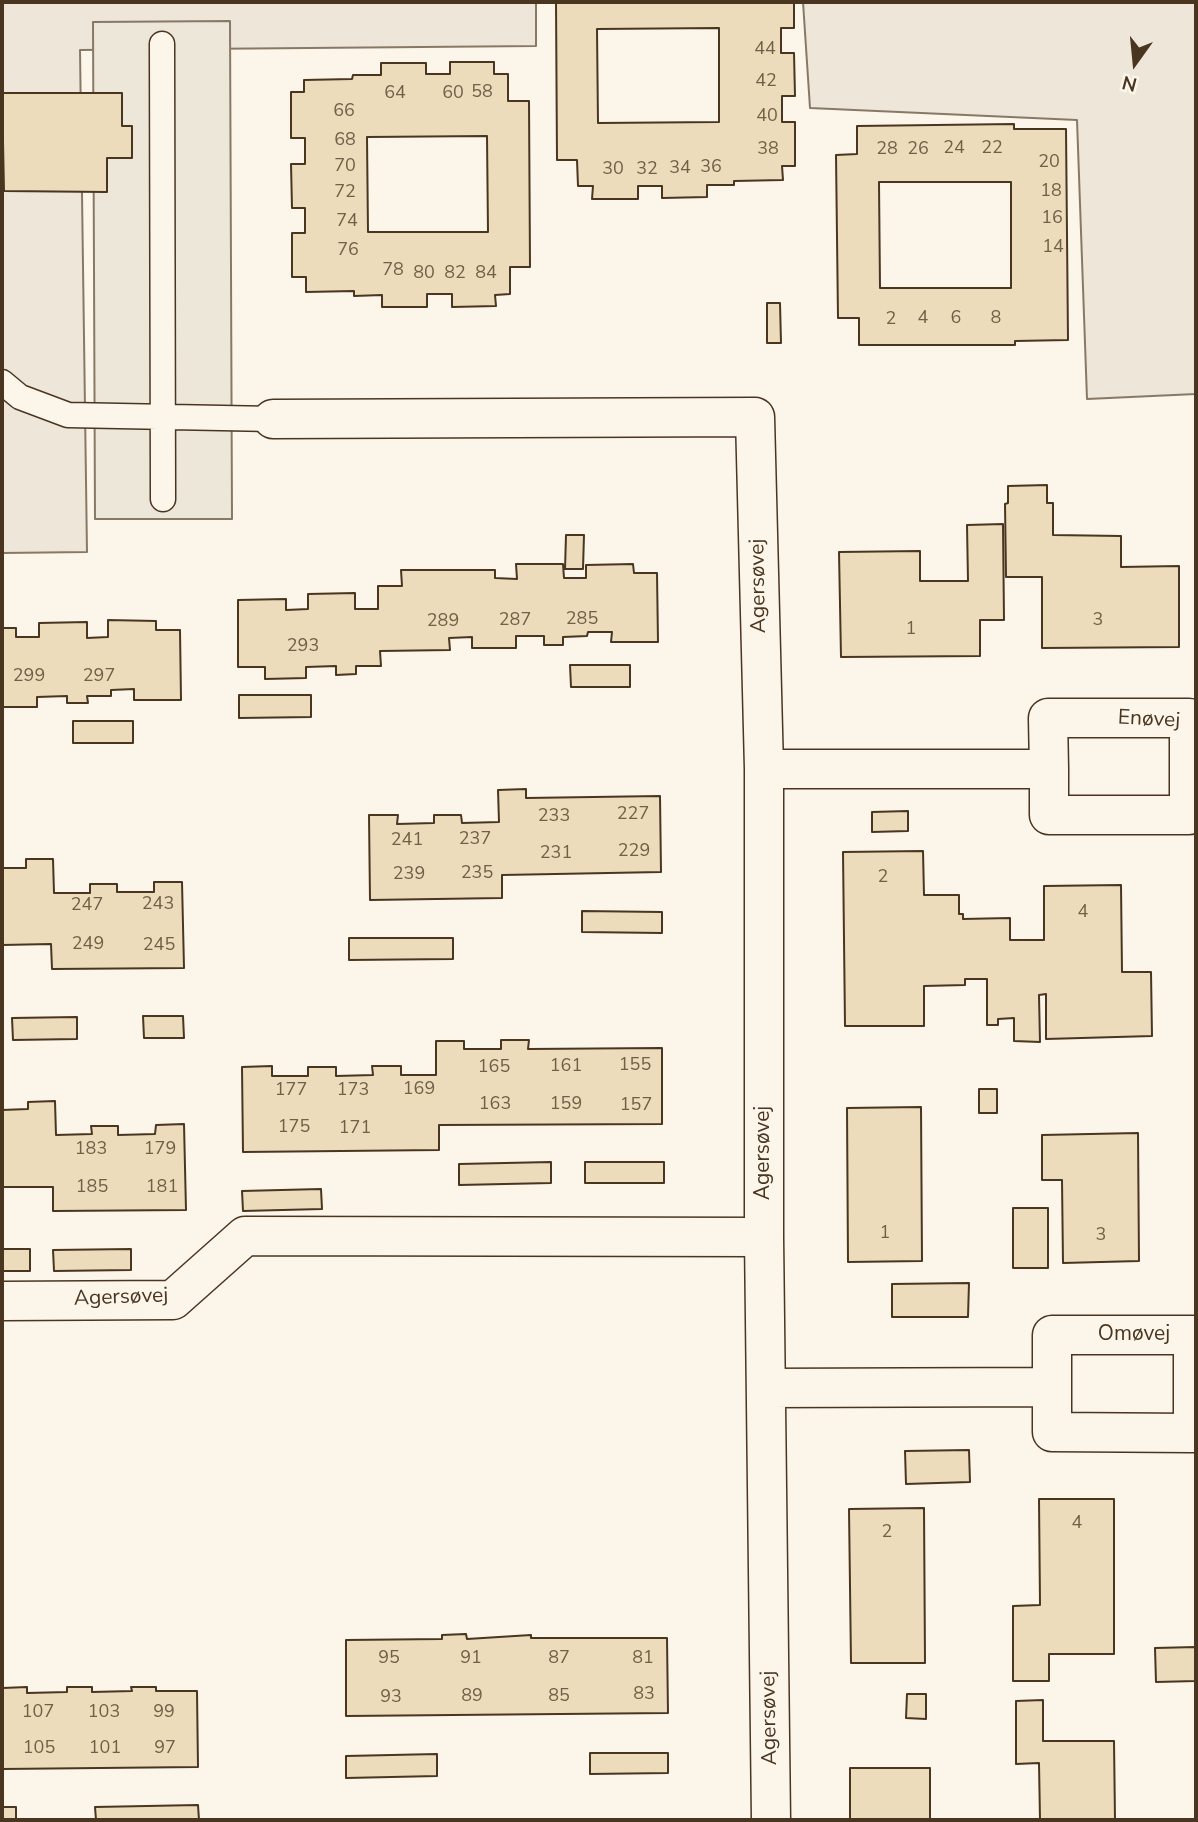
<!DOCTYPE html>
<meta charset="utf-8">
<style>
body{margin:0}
#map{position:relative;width:1198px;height:1822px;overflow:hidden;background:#fbf6e9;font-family:"Nunito Sans",sans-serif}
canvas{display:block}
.frame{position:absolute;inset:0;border:4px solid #4a3520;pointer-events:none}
.north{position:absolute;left:1100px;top:28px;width:70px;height:70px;-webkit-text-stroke:5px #fbf6e9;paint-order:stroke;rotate:195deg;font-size:19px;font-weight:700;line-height:28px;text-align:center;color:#4a3520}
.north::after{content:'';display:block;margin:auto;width:24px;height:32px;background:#4a3520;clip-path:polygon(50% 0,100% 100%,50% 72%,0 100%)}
</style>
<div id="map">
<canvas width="1198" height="1822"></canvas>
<div class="frame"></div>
<div class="north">N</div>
</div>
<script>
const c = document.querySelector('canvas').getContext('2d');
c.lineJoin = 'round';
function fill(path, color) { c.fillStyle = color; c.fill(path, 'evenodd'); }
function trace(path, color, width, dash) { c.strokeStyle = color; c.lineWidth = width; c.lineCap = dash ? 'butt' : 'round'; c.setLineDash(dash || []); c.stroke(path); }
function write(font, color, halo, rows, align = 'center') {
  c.font = font + ' "Nunito Sans",sans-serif'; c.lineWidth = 5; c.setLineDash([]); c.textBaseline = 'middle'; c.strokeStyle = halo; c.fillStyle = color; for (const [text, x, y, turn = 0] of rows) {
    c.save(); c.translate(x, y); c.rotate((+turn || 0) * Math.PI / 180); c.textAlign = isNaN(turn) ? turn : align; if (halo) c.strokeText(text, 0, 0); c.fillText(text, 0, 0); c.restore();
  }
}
const green = new Path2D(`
 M2,2H536V46L80,50L87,552L2,553Z
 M803,2H1196V394L1087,399L1077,120L810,108Z`);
const parking = new Path2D(`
 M230,21L232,519H95L93,22Z`);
const building = new Path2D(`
 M556,2H794V28H781V53H794L795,96H782V122H795V166H782L783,180L734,181V185H707V197L662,198V186H638V199H592L593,186H578L577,160H557ZM719,28V122L598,123L597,29Z
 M450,62H494V74H508V101H529L530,267H510V294L495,295L496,306L452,307V294H427V307H382V295L354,296V291L306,292V277H292V233H305V208H292L291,164H305V138H291V92H304V80L352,79L353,75H381V63H426V74H450ZM487,136L488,232H368L367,137Z
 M2,93H122V126H132V158H107V192L4,191Z
 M1014,124V129H1066L1068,340L1015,341V345H859V318H838L836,155L857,154V126ZM879,182H1011V288H880Z
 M767,303H780L781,343H767Z
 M1047,485V503H1053V535L1121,536V567L1179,566V647L1042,648V577H1006L1005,504L1008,503V486Z
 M1003,524L1004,620H980V656L841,657L839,552L920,551V581H968L967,525Z
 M566,535H584L583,569H565Z
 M516,564H563L564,578H586V565L633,564L634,573H657L658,642H611L612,632H588L587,636L563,637V645H544V636H516V648H472V637L449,638L450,650L380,651L381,666H356V674L336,675V666L306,667V678L265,679V667H238V600L286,599V610L308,609V594L355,593V609H378V586H402L401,570H495V578L517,579Z
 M108,620L156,621V630H180L181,700H134V689L111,690V696H87L88,703H67V696L37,697V707H2V628H16V637H39V623L87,622V638L108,637Z
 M570,665H630V687H571Z
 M239,695H311V717L239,718Z
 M73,721H133V743H73Z
 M526,789V798L660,796L661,872L502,875V898L370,900L369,815H398L397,824L434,823V815H461L462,823L499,822L498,790Z
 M908,811V831L872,832V812Z
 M923,851L924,895H959V914H963V919L1010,918V940H1044V886L1121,885L1122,972H1151L1152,1036L1046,1039V994L1039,995L1040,1042L1014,1041V1018L998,1019V1025H987V979H965V985L924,986V1026H845L843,852Z
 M26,859H53L54,893H90V884H117V892H154V882H182L184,968L52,969L51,944L2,945V868H26Z
 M582,911L662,912V933L582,932Z
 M349,938H453V959L349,960Z
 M143,1016H183L184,1038H144Z
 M77,1017V1039L13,1040L12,1018Z
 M501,1040H529L528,1049L662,1048V1124L439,1125V1150L243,1152L242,1067L272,1066V1076H308V1067H336V1076L373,1075L372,1066H401V1075H436V1041H464V1049H501Z
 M979,1089H997V1113H979Z
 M55,1101L56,1135L92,1134L91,1126H118V1135L155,1134L156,1125L184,1124L186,1210L53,1211V1187H2V1110L28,1109V1102Z
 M921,1107L922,1261L848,1262L847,1108Z
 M1138,1133L1139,1261L1063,1263L1062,1180H1042V1135Z
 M551,1162V1183L459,1185V1164Z
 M585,1162H664V1183H585Z
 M321,1189L322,1209L243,1211L242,1191Z
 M1013,1208H1048V1268H1013Z
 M2,1249H30V1271H2Z
 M131,1249V1270L54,1271L53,1250Z
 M969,1283L968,1317H892V1284Z
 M969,1450L970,1482L906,1484L905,1451Z
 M1039,1499H1114V1654H1049V1681H1013V1606L1040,1605Z
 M924,1508L925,1663H851L849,1509Z
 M466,1634L467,1639L531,1635V1638H667L668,1713L346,1716V1640L442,1639V1635Z
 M1196,1647V1681L1156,1682L1155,1648Z
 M27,1687V1693L67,1692V1687H92V1692L132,1691L131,1687H156V1691H197L198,1767L2,1769L3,1688Z
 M907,1694H926V1719L906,1718Z
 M1043,1700V1741H1114L1115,1820H1040L1039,1763L1016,1764V1701Z
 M590,1753H668V1773L590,1774Z
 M437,1754V1776L346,1778V1756Z
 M850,1768H930V1820H850Z
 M198,1805L199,1820H96L95,1807Z
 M2,1807H16V1820H2Z`);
const service = new Path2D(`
 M162,44L163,499
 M2,382L20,397L68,415L273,419`);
const minor = new Path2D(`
 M273,419L755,417L764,769V1237L771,1820
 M764,769H1049V815H1189V718H1048L1049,769
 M2,1301L173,1300L245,1236L764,1237
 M767,1388L1052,1387V1432L1193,1433V1335H1052V1387`);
const numberNames = [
 ["44",765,50],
 ["42",766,82],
 ["58",482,93],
 ["64",395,94],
 ["60",453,94],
 ["66",344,112],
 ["40",767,117],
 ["68",345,141],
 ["24",954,149],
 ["22",992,149],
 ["38",768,150],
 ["28",887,150],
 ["26",918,150],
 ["20",1049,163],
 ["70",345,167],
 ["36",711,168],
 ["34",680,169],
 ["30",613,170],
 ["32",647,170],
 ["18",1051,192],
 ["72",345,193],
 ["16",1052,219],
 ["74",347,222],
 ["14",1053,248],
 ["76",348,251],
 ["78",393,271],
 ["80",424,274],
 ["82",455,274],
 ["84",486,274],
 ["4",923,319],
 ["6",956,319],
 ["8",996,319],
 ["2",891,320],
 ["285",582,620],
 ["287",515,621],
 ["3",1098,621],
 ["289",443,622],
 ["1",911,630],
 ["293",303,647],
 ["299",29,677],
 ["297",99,677],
 ["227",633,815],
 ["233",554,817],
 ["237",475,840],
 ["241",407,841],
 ["229",634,852],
 ["231",556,854],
 ["235",477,874],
 ["239",409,875],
 ["2",883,878],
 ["243",158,905],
 ["247",87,906],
 ["4",1083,913],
 ["249",88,945],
 ["245",159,946],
 ["155",635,1066],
 ["161",566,1067],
 ["165",494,1068],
 ["169",419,1090],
 ["177",291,1091],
 ["173",353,1091],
 ["163",495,1105],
 ["159",566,1105],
 ["157",636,1106],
 ["175",294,1128],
 ["171",355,1129],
 ["183",91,1150],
 ["179",160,1150],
 ["185",92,1188],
 ["181",162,1188],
 ["1",885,1234],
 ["3",1101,1236],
 ["4",1077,1524],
 ["2",887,1533],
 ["95",389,1659],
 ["91",471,1659],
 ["87",559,1659],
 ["81",643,1659],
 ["83",644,1695],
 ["89",472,1697],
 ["85",559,1697],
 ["93",391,1698],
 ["107",38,1713],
 ["103",104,1713],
 ["99",164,1713],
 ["105",39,1749],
 ["101",105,1749],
 ["97",165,1749]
];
const streetNames = [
 ["Agersøvej",759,586,-91],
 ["Enøvej",1149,720,3],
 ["Agersøvej",764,1153,-90],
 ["Agersøvej",121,1298,-2],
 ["Omøvej",1134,1335],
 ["Agersøvej",770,1718,-91]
];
fill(green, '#ede6d9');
trace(green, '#887966', 2);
fill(parking, '#ede7d9');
trace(parking, '#887966', 2);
fill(building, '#ecdcbc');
trace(building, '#4a3520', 2);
trace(service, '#4a3520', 27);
trace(minor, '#4a3520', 41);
trace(service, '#fbf6e9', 24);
trace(minor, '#fbf6e9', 38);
write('18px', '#725f47', null, numberNames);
write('21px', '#4a3520', '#fbf6e9', streetNames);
</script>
